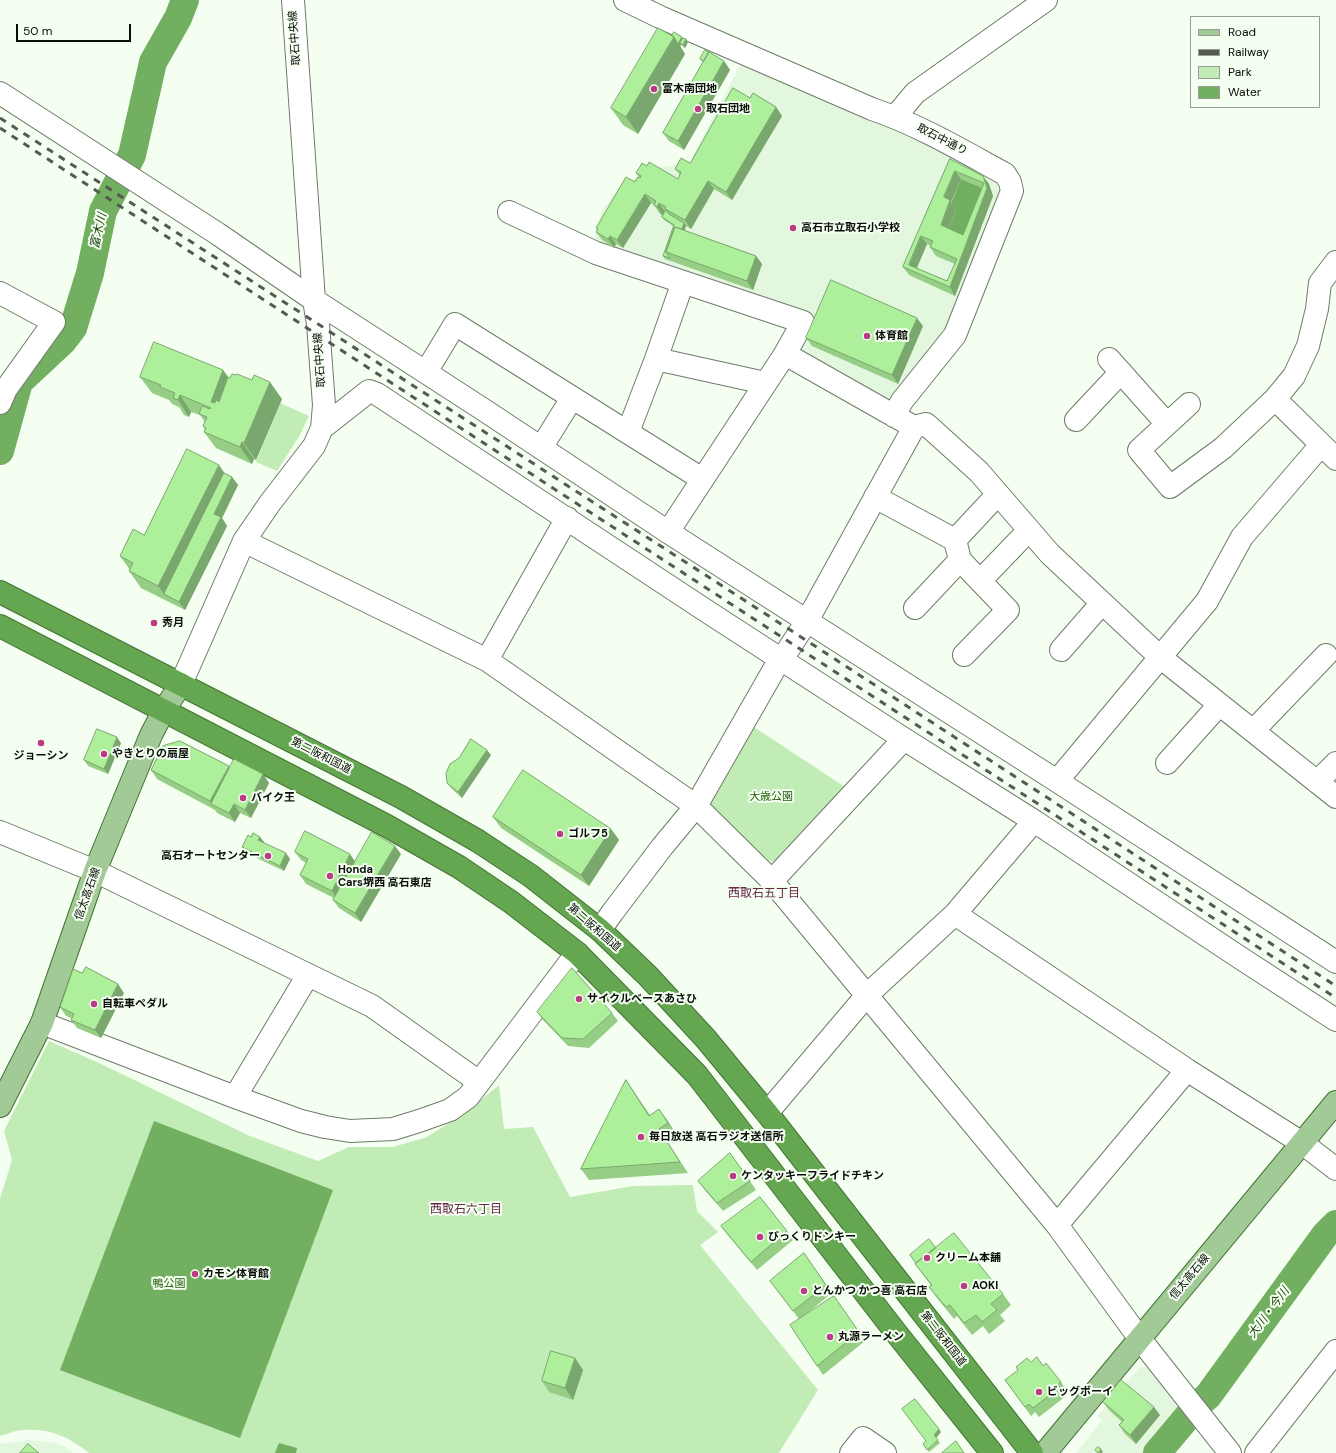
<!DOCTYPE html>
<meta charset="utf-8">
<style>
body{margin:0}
#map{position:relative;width:1336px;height:1453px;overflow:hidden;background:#f4fff1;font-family:"DM Sans",sans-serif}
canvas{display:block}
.legend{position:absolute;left:1190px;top:16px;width:130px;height:92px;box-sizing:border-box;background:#f4fff1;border:1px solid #969e93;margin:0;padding:5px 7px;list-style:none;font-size:12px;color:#080d07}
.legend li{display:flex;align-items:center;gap:8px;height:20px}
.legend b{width:20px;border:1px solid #969e93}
.scale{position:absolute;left:16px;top:24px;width:115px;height:18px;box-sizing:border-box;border:2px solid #080d07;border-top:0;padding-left:5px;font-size:12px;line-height:14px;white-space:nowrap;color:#080d07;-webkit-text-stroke:3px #f4fff1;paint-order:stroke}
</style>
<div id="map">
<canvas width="1336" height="1453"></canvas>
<ul class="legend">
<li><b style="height:5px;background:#a2ca96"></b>Road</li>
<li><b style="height:5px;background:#535a52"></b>Railway</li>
<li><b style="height:11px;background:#c1ecb6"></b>Park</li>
<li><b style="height:11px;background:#72af60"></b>Water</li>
</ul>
<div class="scale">50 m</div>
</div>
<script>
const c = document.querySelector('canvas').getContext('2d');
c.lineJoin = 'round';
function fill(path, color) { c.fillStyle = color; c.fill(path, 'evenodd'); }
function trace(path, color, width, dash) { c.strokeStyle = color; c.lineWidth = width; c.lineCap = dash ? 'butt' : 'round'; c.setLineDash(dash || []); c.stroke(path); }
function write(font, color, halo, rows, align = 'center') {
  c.font = font + ' "DM Sans","Noto Sans JP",sans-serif'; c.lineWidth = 4; c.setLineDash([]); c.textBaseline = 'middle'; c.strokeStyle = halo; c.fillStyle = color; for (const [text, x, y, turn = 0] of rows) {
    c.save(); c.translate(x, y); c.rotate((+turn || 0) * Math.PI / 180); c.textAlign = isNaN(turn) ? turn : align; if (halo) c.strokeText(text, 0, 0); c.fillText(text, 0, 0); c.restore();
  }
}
const built = new Path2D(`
 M741,63L902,133L995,180L1000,195L955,318L893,397L885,398L801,352L800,344L808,326L593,244L602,211L614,194L641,173L657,167L689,164Z
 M1140,1367L1148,1368L1182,1410L1143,1453H1076L1102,1420L1097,1416Z
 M29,1440L52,1442L64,1446L73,1453H0V1444Z`);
const green = new Path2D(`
 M280,403L309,416L300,435L277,471L256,462Z
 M754,727L848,789L779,862L769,861L709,808V798Z
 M49,1041L99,1063L250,1136L318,1161L349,1147H392L425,1138L464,1114L499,1085L504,1129L533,1127L570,1197L633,1186L693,1185L697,1211L718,1232L700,1245L818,1390L779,1453H89C69,1437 50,1428 24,1430C16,1430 8,1434 0,1436V1199L12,1160L4,1131Z`);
const water = new Path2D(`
 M961,179L990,191L969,244L947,234L956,209L950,206Z
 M154,1121L333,1190L240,1438L60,1370Z
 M279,1443L297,1448L296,1453H275Z`);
const river = new Path2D(`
 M0,451L19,382L63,341L73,328L90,273L103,211L132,155L153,62L178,18L185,0
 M1202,1401L1208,1396L1325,1235L1336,1224
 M1157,1453L1189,1415`);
const minor = new Path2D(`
 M625,0L660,17L872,109C919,125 961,150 1005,174L1010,182L1012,191L955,335L902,401L894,416
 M0,93L218,234L314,300L484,410L668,532L1057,781L1336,962
 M895,117L915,93L1046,0
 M509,212L596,253L803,322L785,354
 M0,293L54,322L6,389L0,403
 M656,359L765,383
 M1109,359L1167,424
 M426,372L455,324L702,479
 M1275,399L1336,459
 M1189,404L1139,450L1170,487L1223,448L1275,399L1294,376L1308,346L1317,309L1320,283L1336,262
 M1076,420L1121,372
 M322,428L369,391L377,394L711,614L904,739L1034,821L1239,957L1336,1020
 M628,432L656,359L683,282
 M541,448L572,398
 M875,497L955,540L960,560
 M668,532L785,354L914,427L926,424L979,472L1050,554L1160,657L1336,797
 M955,540L998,494
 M244,541L487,660L696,806L772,881L1057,1225L1140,1339L1230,1453
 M980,581L1029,530
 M915,608L960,560L1008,610L964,655
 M1061,650L1102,603
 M487,660L567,518
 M181,684L244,541L270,503L314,446L322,428L324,405L318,324L314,300L293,0
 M1253,731L1326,655
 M1167,763L1219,705
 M1057,781L1207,601L1242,537L1321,445
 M1317,782L1336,763
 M0,832L95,871L372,1006L479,1082
 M772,881L904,739
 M955,914L1187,1070L1302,1143L1336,1169
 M600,930L612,913L662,847L696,806L776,666L782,659L807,621L914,427
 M42,1023L235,1097L301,1121L325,1127L350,1131L393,1129L419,1121L450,1110L468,1097L577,953
 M235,1097L308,975
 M767,1113L867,995L955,914L1034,821
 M1057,1225L1187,1070
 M851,1453L863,1438L885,1453
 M1256,1453L1336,1351`);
const major = new Path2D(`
 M0,1106L42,1023L95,871L151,735L164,710L181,684
 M1045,1453L1336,1102`);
const highway = new Path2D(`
 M0,592L401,797L478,841L531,876L600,930L648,976L706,1039L767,1113L1032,1453
 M0,626L387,826L459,867L511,902L577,953L697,1075L897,1334L992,1453`);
const rail = new Path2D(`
 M0,118L798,635L1336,986
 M0,128L1336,998`);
const wall = new Path2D(`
 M672,36L683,38L686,39L688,42L685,48L681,45L680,46L685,54L638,134L623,125L611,108Z
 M700,59L724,61L730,70L684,150L669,141L663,133L703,62Z
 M750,98L776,107L782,116L732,200L714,189L691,229L686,226L684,230L756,256L762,264L753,290L665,259L663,256L673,226L664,220L662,217L663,216L660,214L654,205L651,203L623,248L616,244L614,248L602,240L596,232L597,230L596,228L639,177L636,173L647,166L678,179L680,175L675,169L690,163Z
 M950,159L983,176L989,184L993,196L955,296L909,275L903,267ZM961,179L982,188L963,235L949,229L956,209L951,202ZM927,244L931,246L930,247L936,256L955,264L947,281L917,268Z
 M923,326L898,384L812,346L806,338Z
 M236,375L282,399L256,460L254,459L252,464L216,448L204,432L205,430L203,426L205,422L200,415L191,412L189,417L184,415L179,407L172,404L169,400L152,393L140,377H229L230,378Z
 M224,473L232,477L238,485L222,518L227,526L185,610L141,588L129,571L130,570L120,556L144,535Z
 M121,743L108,774L88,766L84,760Z
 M491,755L462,798L451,788L447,783Z
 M230,767L263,774L269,783L251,818L240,813L235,822L217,813L215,810L157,779L151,770Z
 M493,817L611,829L619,840L589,886L501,828Z
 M251,837H260L264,842V843L290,859L284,871L246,853L242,847Z
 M295,852L355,861L401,854L361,922L339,908L333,900L334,898L306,884L300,875L306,863L301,860Z
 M124,993L101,1038L77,1028L71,1020V1018L66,1016L60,1007Z
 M537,1012L612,1013L618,1021L589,1048L568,1046L543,1020Z
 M626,1080L650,1115L667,1120L676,1134L667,1141L688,1173L589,1180L581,1169Z
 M698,1181H750L756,1190L723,1211L704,1189Z
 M721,1226L787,1231L793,1240L757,1270L727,1234Z
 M936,1248L1003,1294L1011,1305L1000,1315L1005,1321L989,1334L983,1326L972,1335L957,1316L954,1319L937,1298L929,1287L931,1285L923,1275L910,1255Z
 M804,1253L832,1293L805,1315L840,1304L865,1341L823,1375L817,1366L799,1319L770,1281Z
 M575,1358L583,1370L573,1400L549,1392L542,1381Z
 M1031,1362L1043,1366L1061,1382L1067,1391L1064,1393L1066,1396L1039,1417L1035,1412L1031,1416L1005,1380Z
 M1103,1402L1160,1415L1136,1444L1125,1434L1119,1425L1122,1422L1109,1410Z
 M941,1432L936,1438L940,1443L929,1452L923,1444Z`);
const shadedWall = new Path2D(`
 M674,37H682L684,40L680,43L681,45L680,46L685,54L638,134L626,117Z
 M686,39L688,42L685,48L683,45Z
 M724,61L730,70L684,150L678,141Z
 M776,107L782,116L732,200L726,192Z
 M955,171L961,179L951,202L956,209L947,234L941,225L944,197Z
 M983,176L989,184L993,196L955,296L950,287L987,188Z
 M708,181L714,189L691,229L685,220Z
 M645,194L651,203L623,248L617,240Z
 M659,203L665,212L663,216L657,207Z
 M684,223L686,226L683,236L681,233Z
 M610,236L616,244L614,248L608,239Z
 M921,236L927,244L915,272L909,265Z
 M756,256L762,264L753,290L747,281Z
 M917,318L923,326L898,384L892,375Z
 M223,370L235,386L222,418L211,402Z
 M270,382L282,399L256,460L244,443Z
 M180,395L191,412L189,417L178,400Z
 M242,442L254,459L252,464L240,447Z
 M219,465L230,481L232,477L238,485L222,518L227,526L185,610L179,602L164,594L158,586Z
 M117,737L121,743L108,774L104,769Z
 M487,750L491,755L462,798L458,792Z
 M229,766L235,774L212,804L210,801Z
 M263,774L269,783L251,818L245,810Z
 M234,804L240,813L235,822L229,813Z
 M611,829L619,840L589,886L581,875Z
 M260,837L264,842L262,846L258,840Z
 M395,846L401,854L361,922L355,913Z
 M286,853L290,859L284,871L280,866Z
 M350,854L356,863L338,900L332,891Z
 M118,984L124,993L101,1038L95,1030Z
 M659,1109L667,1120L676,1134L668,1123Z
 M575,1358L583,1370L573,1400L565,1388Z
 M1154,1407L1160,1415L1136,1444L1130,1435Z
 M939,1429L941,1432L936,1438L934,1435Z
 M1101,1449L1103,1452L1102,1453H1099Z`);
const building = new Path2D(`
 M658,28L674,37L626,117L611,108Z
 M674,32L682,37L678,44L674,37L672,36Z
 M683,38L686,39L683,45L680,43Z
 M705,50L709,52L704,61L700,59Z
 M709,52L724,61L678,141L663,133Z
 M733,88L750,98L753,93L776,107L726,192L708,181L685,220L665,209L666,207L659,203L657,207L654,205L656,201L645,194L617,240L610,236L608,239L596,232L598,229L596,228L626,177L635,182L638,177L640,178L641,176L636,173L642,163L647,166L649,162L678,179L681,172L675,169L681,158L690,163Z
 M950,159L983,176L987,188L950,287L903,267ZM955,171L984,183L963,235L941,225L950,200L944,197ZM921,236L933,241L930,247L957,259L947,281L909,265Z
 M666,210L669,214L684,223L682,229L675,227L666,252L670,258L663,256L674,225L662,217Z
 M675,227L756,256L747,281L666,252Z
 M831,280L917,318L892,375L806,338Z
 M154,342L223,370L211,402L215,403L216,400L219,402L228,377L230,378L232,374L236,375L237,374L252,380L254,375L270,382L244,443L242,442L240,447L204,432L206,428L203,426L207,417L199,414L202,406L210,409L211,408L180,395L178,400L173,398L175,393L160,387L161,385L140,377Z
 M187,449L219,465L158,586L129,571L133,563L120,556L133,529L144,535Z
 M224,473L232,477L214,514L221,517L179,602L164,594Z
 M97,729L117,737L104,769L84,760Z
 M471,739L487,750L458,792L447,783L446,773L450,764L459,758Z
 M180,741L229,766L210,801L151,770L163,746Z
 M234,759L263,774L245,810L234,804L229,813L211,804Z
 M523,770L611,829L581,875L493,817Z
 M305,831L350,854L332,891L300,875L308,859L295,852Z
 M372,832L395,846L355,913L333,900Z
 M253,833L260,837L258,840L286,853L280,866L242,847L248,835L251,837Z
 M86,967L118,984L95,1030L71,1020L74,1014L60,1007L73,969L82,973Z
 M572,968L612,1013L583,1039L562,1038L537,1012Z
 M626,1080L649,1116L659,1109L668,1123L659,1129L680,1162L581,1169Z
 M730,1153L750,1181L717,1203L698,1181Z
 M760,1197L787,1231L751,1262L721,1226Z
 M954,1233L1003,1294L991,1304L997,1310L982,1322L976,1315L964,1323L950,1305L946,1307L929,1287L932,1285L915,1264Z
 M929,1239L936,1248L916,1263L910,1255Z
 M804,1253L826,1285L793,1311L770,1281Z
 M834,1296L859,1332L817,1366L790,1325Z
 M551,1351L575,1358L565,1388L542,1381Z
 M1037,1357L1043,1366L1046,1363L1061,1382L1057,1385L1060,1387L1033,1408L1029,1404L1025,1407L1005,1380L1018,1370L1016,1367L1027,1358L1031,1362Z
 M1121,1380L1154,1407L1130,1435L1119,1425L1124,1420L1103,1402Z
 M915,1399L939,1429L934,1435L938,1440L927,1450L923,1444L926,1441L902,1409Z
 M956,1441L964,1453H942Z
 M28,1444L39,1453H20Z
 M1098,1447L1101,1449L1098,1453L1095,1450Z`);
const markers = [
 [654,89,4,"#bc3b85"],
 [698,109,4,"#bc3b85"],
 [793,228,4,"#bc3b85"],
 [867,336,4,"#bc3b85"],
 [154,623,4,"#bc3b85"],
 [41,743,4,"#bc3b85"],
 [104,754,4,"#bc3b85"],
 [243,798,4,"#bc3b85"],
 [560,834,4,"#bc3b85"],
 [268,856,4,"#bc3b85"],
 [330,876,4,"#bc3b85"],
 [579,999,4,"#bc3b85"],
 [94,1004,4,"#bc3b85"],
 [641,1137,4,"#bc3b85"],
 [733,1176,4,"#bc3b85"],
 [760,1237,4,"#bc3b85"],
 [927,1258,4,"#bc3b85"],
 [195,1274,4,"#bc3b85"],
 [964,1286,4,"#bc3b85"],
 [804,1291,4,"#bc3b85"],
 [830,1337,4,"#bc3b85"],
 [1039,1392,4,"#bc3b85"]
];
const streetNames = [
 ["取石中央線",295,38,-94],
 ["取石中通り",942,140,27],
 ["取石中央線",320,360,-94],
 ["第二阪和国道",321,756,27],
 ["信太高石線",88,894,-70],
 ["第二阪和国道",594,928,41],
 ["信太高石線",1190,1277,-50],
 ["第二阪和国道",943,1339,52]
];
const poiNames = [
 ["富木南団地",662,89],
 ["取石団地",706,109],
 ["高石市立取石小学校",801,228],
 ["体育館",875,336],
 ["秀月",162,623],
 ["やきとりの扇屋",112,754],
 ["ジョーシン",41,756,"center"],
 ["バイク王",251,798],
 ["ゴルフ5",568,834],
 ["高石オートセンター",260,856,"right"],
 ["Honda",338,870],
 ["Cars堺西 高石東店",338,883],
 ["サイクルベースあさひ",587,999],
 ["自転車ペダル",102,1004],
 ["毎日放送 高石ラジオ送信所",649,1137],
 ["ケンタッキーフライドチキン",741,1176],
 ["びっくりドンキー",768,1237],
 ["クリーム本舗",935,1258],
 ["カモン体育館",203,1274],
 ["AOKI",972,1286],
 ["とんかつ かつ喜 高石店",812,1291],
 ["丸源ラーメン",838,1337],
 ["ビッグボーイ",1047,1392]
];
const parkNames = [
 ["大歳公園",771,797],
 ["鴨公園",169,1284]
];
const waterNames = [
 ["富木川",99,231,-77],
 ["大川・今川",1269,1313,-53]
];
const neighbourhoodNames = [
 ["西取石五丁目",764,894],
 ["西取石六丁目",466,1210]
];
fill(built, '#e3f6de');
fill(green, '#c1ecb6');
fill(water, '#72af60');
trace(river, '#72af60', 28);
trace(minor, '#6f7b6b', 24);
trace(major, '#447136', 24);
trace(highway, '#447136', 24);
trace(minor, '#fff', 22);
trace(major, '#a2ca96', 22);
trace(highway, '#64a750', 22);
trace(rail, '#535a52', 3, [7, 7]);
fill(wall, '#96ce86');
fill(shadedWall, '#7aa76d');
fill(building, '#aeef9c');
trace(building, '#7aa76d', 1);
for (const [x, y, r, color] of markers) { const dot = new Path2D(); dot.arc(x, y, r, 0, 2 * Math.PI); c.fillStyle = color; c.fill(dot); trace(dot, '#f4fff1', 1.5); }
write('11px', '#080d07', '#f4fff1', streetNames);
write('bold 11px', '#080d07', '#f4fff1', poiNames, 'left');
write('11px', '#245f0c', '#f4fff1', parkNames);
write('italic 12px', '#163f06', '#f4fff1', waterNames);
write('12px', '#692a4c', '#f4fff1', neighbourhoodNames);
</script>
